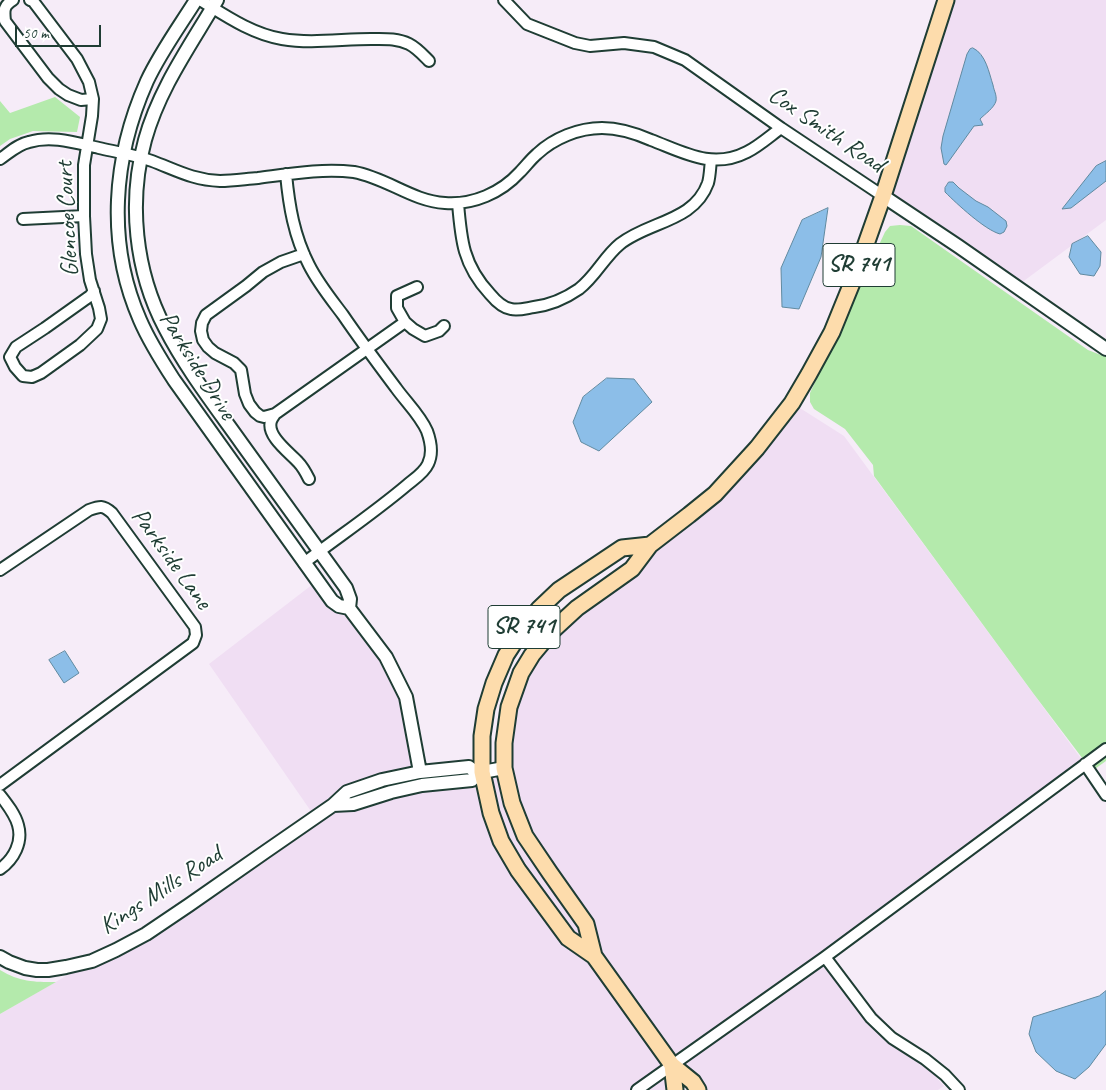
<!DOCTYPE html>
<style>
body{margin:0}
#map{position:relative;width:1106px;height:1090px;overflow:hidden;background:#f6ecf8;font-family:Caveat,sans-serif}
canvas{display:block}
.scale{position:absolute;left:15px;top:25px;width:86px;height:22px;box-sizing:border-box;border:2px solid #1f3d34;border-top:0;padding-left:6px;font-size:15px;line-height:18px;white-space:nowrap;color:#1f3d34;-webkit-text-stroke:4px #fff;paint-order:stroke}
</style>
<div id="map">
<canvas width="1106" height="1090"></canvas>
<div class="scale">50 m</div>
</div>
<script>
const c = document.querySelector('canvas').getContext('2d');
c.lineJoin = 'round';
function fill(path, color) { c.fillStyle = color; c.fill(path, 'evenodd'); }
function trace(path, color, width, dash) { c.strokeStyle = color; c.lineWidth = width; c.lineCap = dash ? 'butt' : 'round'; c.setLineDash(dash || []); c.stroke(path); }
function write(font, color, halo, rows, align = 'center') {
  c.font = font + ' Caveat,sans-serif'; c.lineWidth = 4; c.setLineDash([]); c.textBaseline = 'middle'; c.strokeStyle = halo; c.fillStyle = color; for (const [text, x, y, turn = 0] of rows) {
    c.save(); c.translate(x, y); c.rotate((+turn || 0) * Math.PI / 180); c.textAlign = isNaN(turn) ? turn : align; if (halo) c.strokeText(text, 0, 0); c.fillText(text, 0, 0); c.restore();
  }
}
const built = new Path2D(`
 M946,0H1106V220L1017,286L883,196Z
 M792,403L844,436L1085,764L826,957L944,1086L938,1090H698L673,1066L675,1090H0V1014L92,961L116,950L315,817L209,664L317,581L349,608L406,697L422,785L503,768L504,743L532,655L689,515Z`);
const green = new Path2D(`
 M55,97L80,117L77,132L33,131L10,139L0,146V101L10,113Z
 M900,225L911,226L1088,350L1106,357V761L1092,771L1033,693L874,476L873,465L845,429L814,409L810,402V393L885,232L890,226Z
 M0,970C20,982 33,982 56,982L0,1014Z`);
const water = new Path2D(`
 M973,48C986,54 989,73 993,85C994,91 997,95 996,101C994,108 985,114 980,119L983,125L974,126L949,161L946,165L944,164L941,148L943,136L967,54L970,49Z
 M1106,161V181L1071,208L1062,209L1096,166Z
 M949,182H953L959,188L976,201L988,207L1006,221L1007,226L1004,232L1000,234C985,230 957,204 945,192V188Z
 M828,208L821,257L799,309L782,307L781,268L802,220Z
 M1088,236L1101,252L1100,266L1094,276L1080,274L1069,257L1072,244Z
 M607,378L634,379L652,402L599,451L581,442L573,422L583,397Z
 M65,651L79,673L64,683L49,660Z
 M1106,991V1044L1089,1067L1075,1079L1056,1071L1036,1052L1029,1034L1033,1017L1099,996Z`);
const minor = new Path2D(`
 M13,0C3,6 4,11 5,21L48,78L59,89L68,95L81,100L93,99
 M30,0L33,1L77,59L89,82L93,99L92,116L84,165V216L86,254L90,280L99,308L101,319L97,329L80,345L41,373L32,377L23,376L15,367L10,357L16,347L45,328L90,296L94,291
 M200,0C226,16 252,34 282,39C311,44 342,39 371,39C384,39 397,38 409,44C417,48 423,55 429,61
 M504,0L527,24L575,43L590,46L624,43L654,47L685,60L781,128L883,196
 M0,159C9,153 18,144 29,142C52,135 76,143 99,148C117,152 135,155 152,161C176,170 193,180 220,181C233,181 245,179 258,178C289,174 322,168 354,172C387,178 412,201 445,203C473,205 501,193 520,172C526,166 531,159 537,154C554,138 579,128 602,128C620,128 635,133 651,140C683,152 712,170 747,152C759,146 770,136 781,128
 M286,174C289,206 294,236 309,265C318,283 331,299 343,315C360,340 378,364 396,388C406,402 420,415 427,431C431,442 433,454 428,464C424,473 414,479 407,485C374,513 338,537 304,563
 M458,203C461,240 463,265 490,294C495,300 503,308 511,309C518,311 527,308 534,307C550,305 566,298 579,289C596,276 604,257 620,244C649,221 694,222 708,183C710,176 710,168 711,160
 M23,219L84,216
 M417,287L397,296V308L405,322L413,329L425,336L439,331L444,326
 M275,414L264,417L260,416L255,412L249,404L245,394L241,370L234,363L215,353L208,347L203,340L201,331L202,323L206,315L246,286L263,272L281,262L304,254
 M309,479C306,473 303,467 298,462C290,453 266,436 271,421C272,418 274,416 275,414L405,322
 M0,570L89,510C100,506 103,505 112,513L195,627L196,635L193,643L0,785
 M1085,764L1106,795
 M0,795C7,804 15,814 18,825C23,842 14,859 0,869
 M825,957L871,1018L892,1038L925,1059L945,1075L959,1090
 M637,1090L825,957L1106,749`);
const tertiary = new Path2D(`
 M196,0C179,27 160,53 147,81C113,157 106,243 140,320C149,341 161,360 174,380L332,601L339,606L349,608
 M217,0C190,46 159,89 145,140C128,202 135,271 165,328C186,369 215,406 242,444C277,492 311,540 346,588L350,599L349,608L386,657L406,697L420,772
 M883,196L958,246L1106,349
 M333,805L353,804L391,792L422,785L472,780L477,773L504,768
 M0,957L9,962L25,968L37,970H48L66,967L92,961L116,950L146,934L189,905L265,852L333,805L347,792L382,780L420,772L469,767L477,773`);
const primary = new Path2D(`
 M650,545L622,548L559,590L539,609L523,629L506,655L494,683L486,709L482,736V772L491,813L501,841L518,870L568,938L594,956L672,1065L693,1082L698,1090
 M594,956L586,924L550,873L525,836L512,803L504,768V743L509,707L521,673L532,655L552,631L577,608L632,569L650,545L689,515L715,494L757,448L792,403L809,374L832,332L854,278L883,196L946,0
 M672,1065L675,1090`);
const shields = [
 [859,265,72],
 [524,627,72]
];
const shieldNames = [
 ["SR 741",859,265],
 ["SR 741",524,627]
];
const streetNames = [
 ["Cox Smith Road",826,130,34],
 ["Glencoe Court",68,219,-93],
 ["Parkside Drive",197,366,58],
 ["Parkside Lane",171,559,54],
 ["Kings Mills Road",161,891,-33]
];
fill(built, '#f0def3');
fill(green, '#b4eaac');
fill(water, '#8cbee8');
trace(water, '#608aa0', 1);
trace(minor, '#1f3d34', 14);
trace(tertiary, '#1f3d34', 16);
trace(primary, '#1f3d34', 19);
trace(minor, '#fff', 10);
trace(tertiary, '#fff', 12);
trace(primary, '#fddcac', 15);
for (const [x, y, w] of shields) { const box = new Path2D(); box.roundRect(x - w / 2, y - 21.5, w, 43, 4); c.fillStyle = '#fff'; c.fill(box); trace(box, '#1f3d34', 1); }
write('bold 24px', '#1f3d34', null, shieldNames);
write('25px', '#1f3d34', '#fff', streetNames);
</script>
